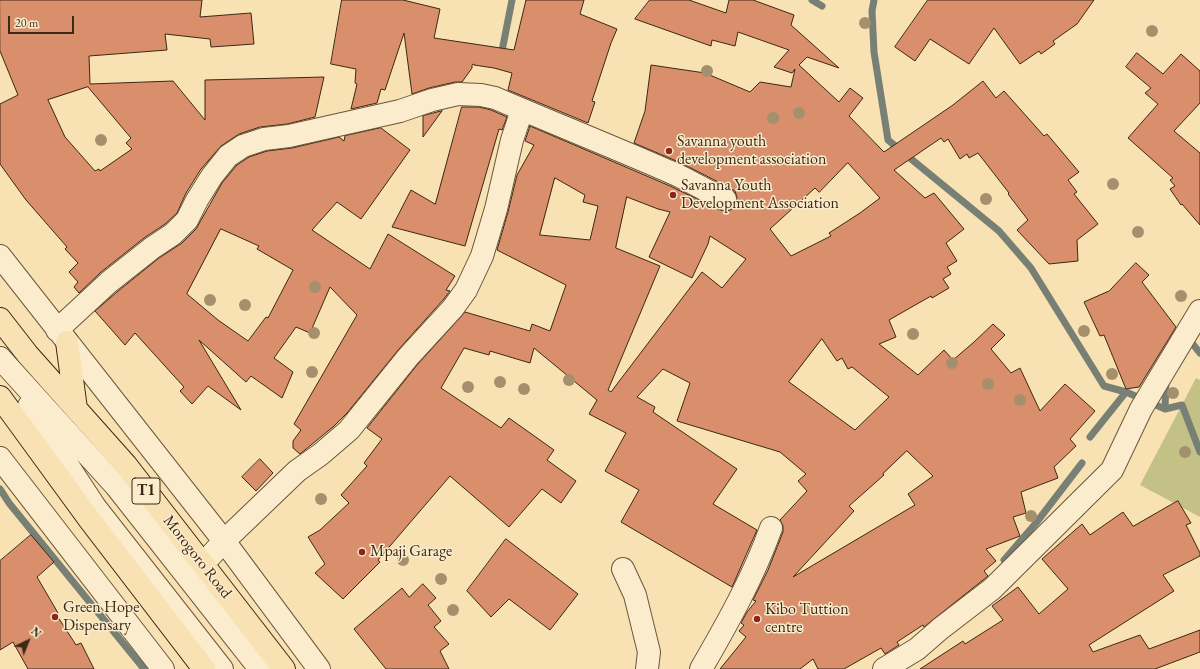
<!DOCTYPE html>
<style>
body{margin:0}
#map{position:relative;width:1200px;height:669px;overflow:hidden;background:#f8e1b2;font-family:"EB Garamond",serif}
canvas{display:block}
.north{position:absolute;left:8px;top:621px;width:40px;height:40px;-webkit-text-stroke:3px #faeccd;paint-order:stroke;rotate:43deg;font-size:11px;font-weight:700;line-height:16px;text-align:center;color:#3d2715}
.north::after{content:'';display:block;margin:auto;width:14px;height:18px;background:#3d2715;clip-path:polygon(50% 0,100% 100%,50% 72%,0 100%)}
.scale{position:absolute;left:8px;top:16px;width:66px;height:18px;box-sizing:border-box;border:2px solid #3d2715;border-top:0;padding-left:5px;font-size:12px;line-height:14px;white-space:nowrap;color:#3d2715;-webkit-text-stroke:3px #faeccd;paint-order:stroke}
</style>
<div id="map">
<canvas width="1200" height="669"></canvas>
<div class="north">N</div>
<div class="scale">20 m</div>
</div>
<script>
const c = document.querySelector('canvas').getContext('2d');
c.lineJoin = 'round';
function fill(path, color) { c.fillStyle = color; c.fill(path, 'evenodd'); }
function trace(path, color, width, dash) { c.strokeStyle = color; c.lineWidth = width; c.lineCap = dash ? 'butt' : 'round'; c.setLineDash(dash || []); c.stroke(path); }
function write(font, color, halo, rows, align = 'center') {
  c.font = font + ' "EB Garamond",serif'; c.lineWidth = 3; c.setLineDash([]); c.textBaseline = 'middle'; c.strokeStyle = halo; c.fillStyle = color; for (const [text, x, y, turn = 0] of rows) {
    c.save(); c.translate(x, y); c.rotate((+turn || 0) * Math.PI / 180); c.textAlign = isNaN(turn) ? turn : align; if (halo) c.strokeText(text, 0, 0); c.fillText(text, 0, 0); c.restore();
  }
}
const green = new Path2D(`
 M1196,378L1200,380V517L1140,485Z`);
const stream = new Path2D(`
 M812,0L822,6
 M874,0L872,11L874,52L888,140L999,231L1031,268L1104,386L1126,392L1165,409L1182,405L1200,452
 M501,56L512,0
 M1188,338L1200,353
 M1165,409L1166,381
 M1090,437L1126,392
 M0,489L9,503L144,669
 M1004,560L1036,523L1082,463`);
const building = new Path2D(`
 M0,0H202L200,17L251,13L254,44L211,47L210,39L165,34L167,50L89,56L90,84L173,81L205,120V80L324,77L315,117L287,124L260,127L239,134L221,146L201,169L186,193L177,213L165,224L144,238L101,272L79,293L74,287L78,282L69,272L78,263L65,249L67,247L26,200L0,164V104L18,95L0,51ZM88,87L131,138L126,143L132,149L100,171L99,169L95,171L65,137L48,100Z
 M342,0H403L440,9L434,38L514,50L526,0H584L580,14L617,29L611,43L592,101L595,102L588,123L508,90L512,73L494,68L474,65V64L472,65V68L462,82H455L429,88L412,94L404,33L385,90L381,89L377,103L351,109L357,84L355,83L356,69L331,64Z
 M650,0H689L726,13L729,0H753L794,15L791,25L839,68L807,57L799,65L839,102L850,88L863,98L849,116L884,152L953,105L983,81L996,98L1004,91L1044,136L1047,134L1079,172L1068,180L1077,192L1074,194L1098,224L1077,240L1078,261L1049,264L1017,230L1028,220L1008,194L1009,193L978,153L969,158L967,154L960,159L948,139L944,142L941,138L894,170L925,198L934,193L964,229L946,243L957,261L947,267L951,274L943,279L949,288L932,298L931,296L889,320L896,337L879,344L918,375L944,350L953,360L974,342L993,324L1005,335L991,349L1011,373L1020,368L1040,411L1065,384L1095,411L1070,439L1076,446L1054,467L1058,478L1021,492L1026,513L1013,517L1020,536L986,549L996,561L984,571L988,576L924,627L923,625L897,642L899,645L885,654L881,648L844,669H818L813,659L800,669H720L746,637L739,631L744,625L741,623L747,612L756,601L753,600L768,570L783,532V526L780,520L807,491L798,481L806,474L780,452L677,421L690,383L663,369L637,397L655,407L653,412L737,469L713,504L757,530L732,587L621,522L639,490L605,471L626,433L589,414L597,400L534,348L530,363L490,351L489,355L464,348L441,388L501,428L509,418L554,450L547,460L576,481L561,503L542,489L509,527L450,476L378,560L380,562L343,599L315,573L325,564L308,537L320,530L349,503L341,495L367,466L364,463L382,439L367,428L417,365L465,312L530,331L532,324L550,331L566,285L497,250L508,212L517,175L534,145L525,141L530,126L670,186L720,210L727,211L733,209L736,204L737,197L735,191L730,188L681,163L634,143L645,111L651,65L705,73L750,92L760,82L791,87L795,69L792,73L774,67L789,50L738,32L735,46L712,40L711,46L635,19ZM848,163L880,198L860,213L829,233L831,236L791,256L770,229L815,188L819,192ZM555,178L585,195L583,202L598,206L590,240L540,235ZM627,197L658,209L670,212L649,257L692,278L708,244L710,236L746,259L722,288L702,272L611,392L608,390L660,266L616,248ZM822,339L837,361L842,358L848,369L852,367L889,397L855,430L789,382ZM907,451L933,476L908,494L915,505L793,577L854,511L849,506L884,475L883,474Z
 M928,0H1094L1077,24L1053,41L1055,44L1041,54L1039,51L1020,64L994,28L969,64L930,39L915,61L895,47Z
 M1137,53L1163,74L1181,54L1200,71V103L1174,131L1200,153V225L1182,204L1181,205L1170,189L1175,186L1170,180L1173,178L1128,138L1158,104L1145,93L1151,88L1126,67Z
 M462,107H479L491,110L507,117L502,130L499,129L465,246L392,227L411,190L435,204Z
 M442,111L423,137V116Z
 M381,128L410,150L361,219L337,202L312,230L370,269L388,234L455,276L446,290L450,291L443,300L399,349L347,413L334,426L300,454L293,448V441L301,430L294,424L357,315L330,287L310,333L296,327L274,358L293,372L282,398L251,376L246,382L199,340L241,410L208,386L192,404L180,391L184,387L135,333L125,345L95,311L117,292L159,258L182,243L196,229L222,183L237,165L249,157L267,151L292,148L339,137L344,141L345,136ZM221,229L259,246L257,249L293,270L268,318L266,317L248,341L218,320L187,294Z
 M1136,263L1149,275L1142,282L1176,327L1139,387L1126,389L1104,335L1100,336L1084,302L1109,291Z
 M260,459L273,473L256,491L242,477Z
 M1178,501L1191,523L1186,525L1200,553V556L1163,575L1174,591L1089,645L1093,652L1140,635L1149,649L1200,630V652L1155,669H920L963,641L965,644L1003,620L992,606L1018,587L1039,614L1068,589L1042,559L1082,524L1090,535L1123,512L1133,526Z
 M31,535L54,562L37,577L58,613L56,614L76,645L81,643L94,669H28L13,642L0,650V561Z
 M506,539L578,594L550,630L509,599L491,617L467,591Z
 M423,584L436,598L428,605L441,621L434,627L449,644L440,651L449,669H386L354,629L402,588L409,597Z`);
const minor = new Path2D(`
 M0,256L224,541L319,669
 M57,330L109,282L152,248L173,234L187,220L197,200L212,176L228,156L243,146L264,139L289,136L400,111L432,100L458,94L481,95L495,98C553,123 611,146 668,171C688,179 705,191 725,199
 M0,358L116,486L260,669
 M29,406L95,507L222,669
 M0,458L163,669
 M203,564L224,541L297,471L321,454L349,430L408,357L453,308L466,290L482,256L496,209L512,140L522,110
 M623,569L635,595L649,652L647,669
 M701,669C727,624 753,578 771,528
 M884,669L917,649L940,629L992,589L1112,470L1141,409L1200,311`);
const highway = new Path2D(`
 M0,319L28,355L126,465L284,669
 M67,342L76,409
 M0,397L89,519L204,669`);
const trees = [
 [865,23],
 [1152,31],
 [707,71],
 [799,113],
 [773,118],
 [101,140],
 [1113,184],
 [986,199],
 [1138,232],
 [315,287],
 [1181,296],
 [210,300],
 [245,305],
 [1084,331],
 [314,333],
 [913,334],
 [952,363],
 [312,372],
 [1112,374],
 [569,380],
 [500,382],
 [988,384],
 [468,387],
 [524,389],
 [1173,393],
 [1020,400],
 [1185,452],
 [321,499],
 [1031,516],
 [403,560],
 [441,579],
 [453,610]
];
const markers = [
 [669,151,4,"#8f2418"],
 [673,195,4,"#8f2418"],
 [362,552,4,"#8f2418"],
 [55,617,4,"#8f2418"],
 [757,619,4,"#8f2418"]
];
const shields = [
 [146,491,28]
];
const shieldNames = [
 ["T1",146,491]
];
const poiNames = [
 ["Savanna youth",677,142],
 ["development association",677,160],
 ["Savanna Youth",681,186],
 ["Development Association",681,204],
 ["Mpaji Garage",370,552],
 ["Green Hope",63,608],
 ["Dispensary",63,626],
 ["Kibo Tuttion",765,610],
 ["centre",765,628]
];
const streetNames = [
 ["Morogoro Road",197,557,52]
];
fill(green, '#c4c187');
trace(stream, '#788076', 7);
fill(building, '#d98f6b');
trace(building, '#3d2715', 1);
trace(minor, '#6c563c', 24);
trace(highway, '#3d2715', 24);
trace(minor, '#faeccd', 22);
trace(highway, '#f8e1b2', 22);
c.fillStyle = '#a4906c';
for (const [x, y] of trees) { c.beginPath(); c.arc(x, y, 6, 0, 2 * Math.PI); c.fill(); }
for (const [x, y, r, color] of markers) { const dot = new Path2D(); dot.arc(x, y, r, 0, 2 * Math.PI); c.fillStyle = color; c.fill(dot); trace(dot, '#faeccd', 1.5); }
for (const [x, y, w] of shields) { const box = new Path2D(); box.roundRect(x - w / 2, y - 13, w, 26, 3); c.fillStyle = '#faeccd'; c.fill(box); trace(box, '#3d2715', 1); }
write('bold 15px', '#3d2715', null, shieldNames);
write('16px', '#3d2715', '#faeccd', poiNames, 'left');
write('16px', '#3d2715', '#faeccd', streetNames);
</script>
